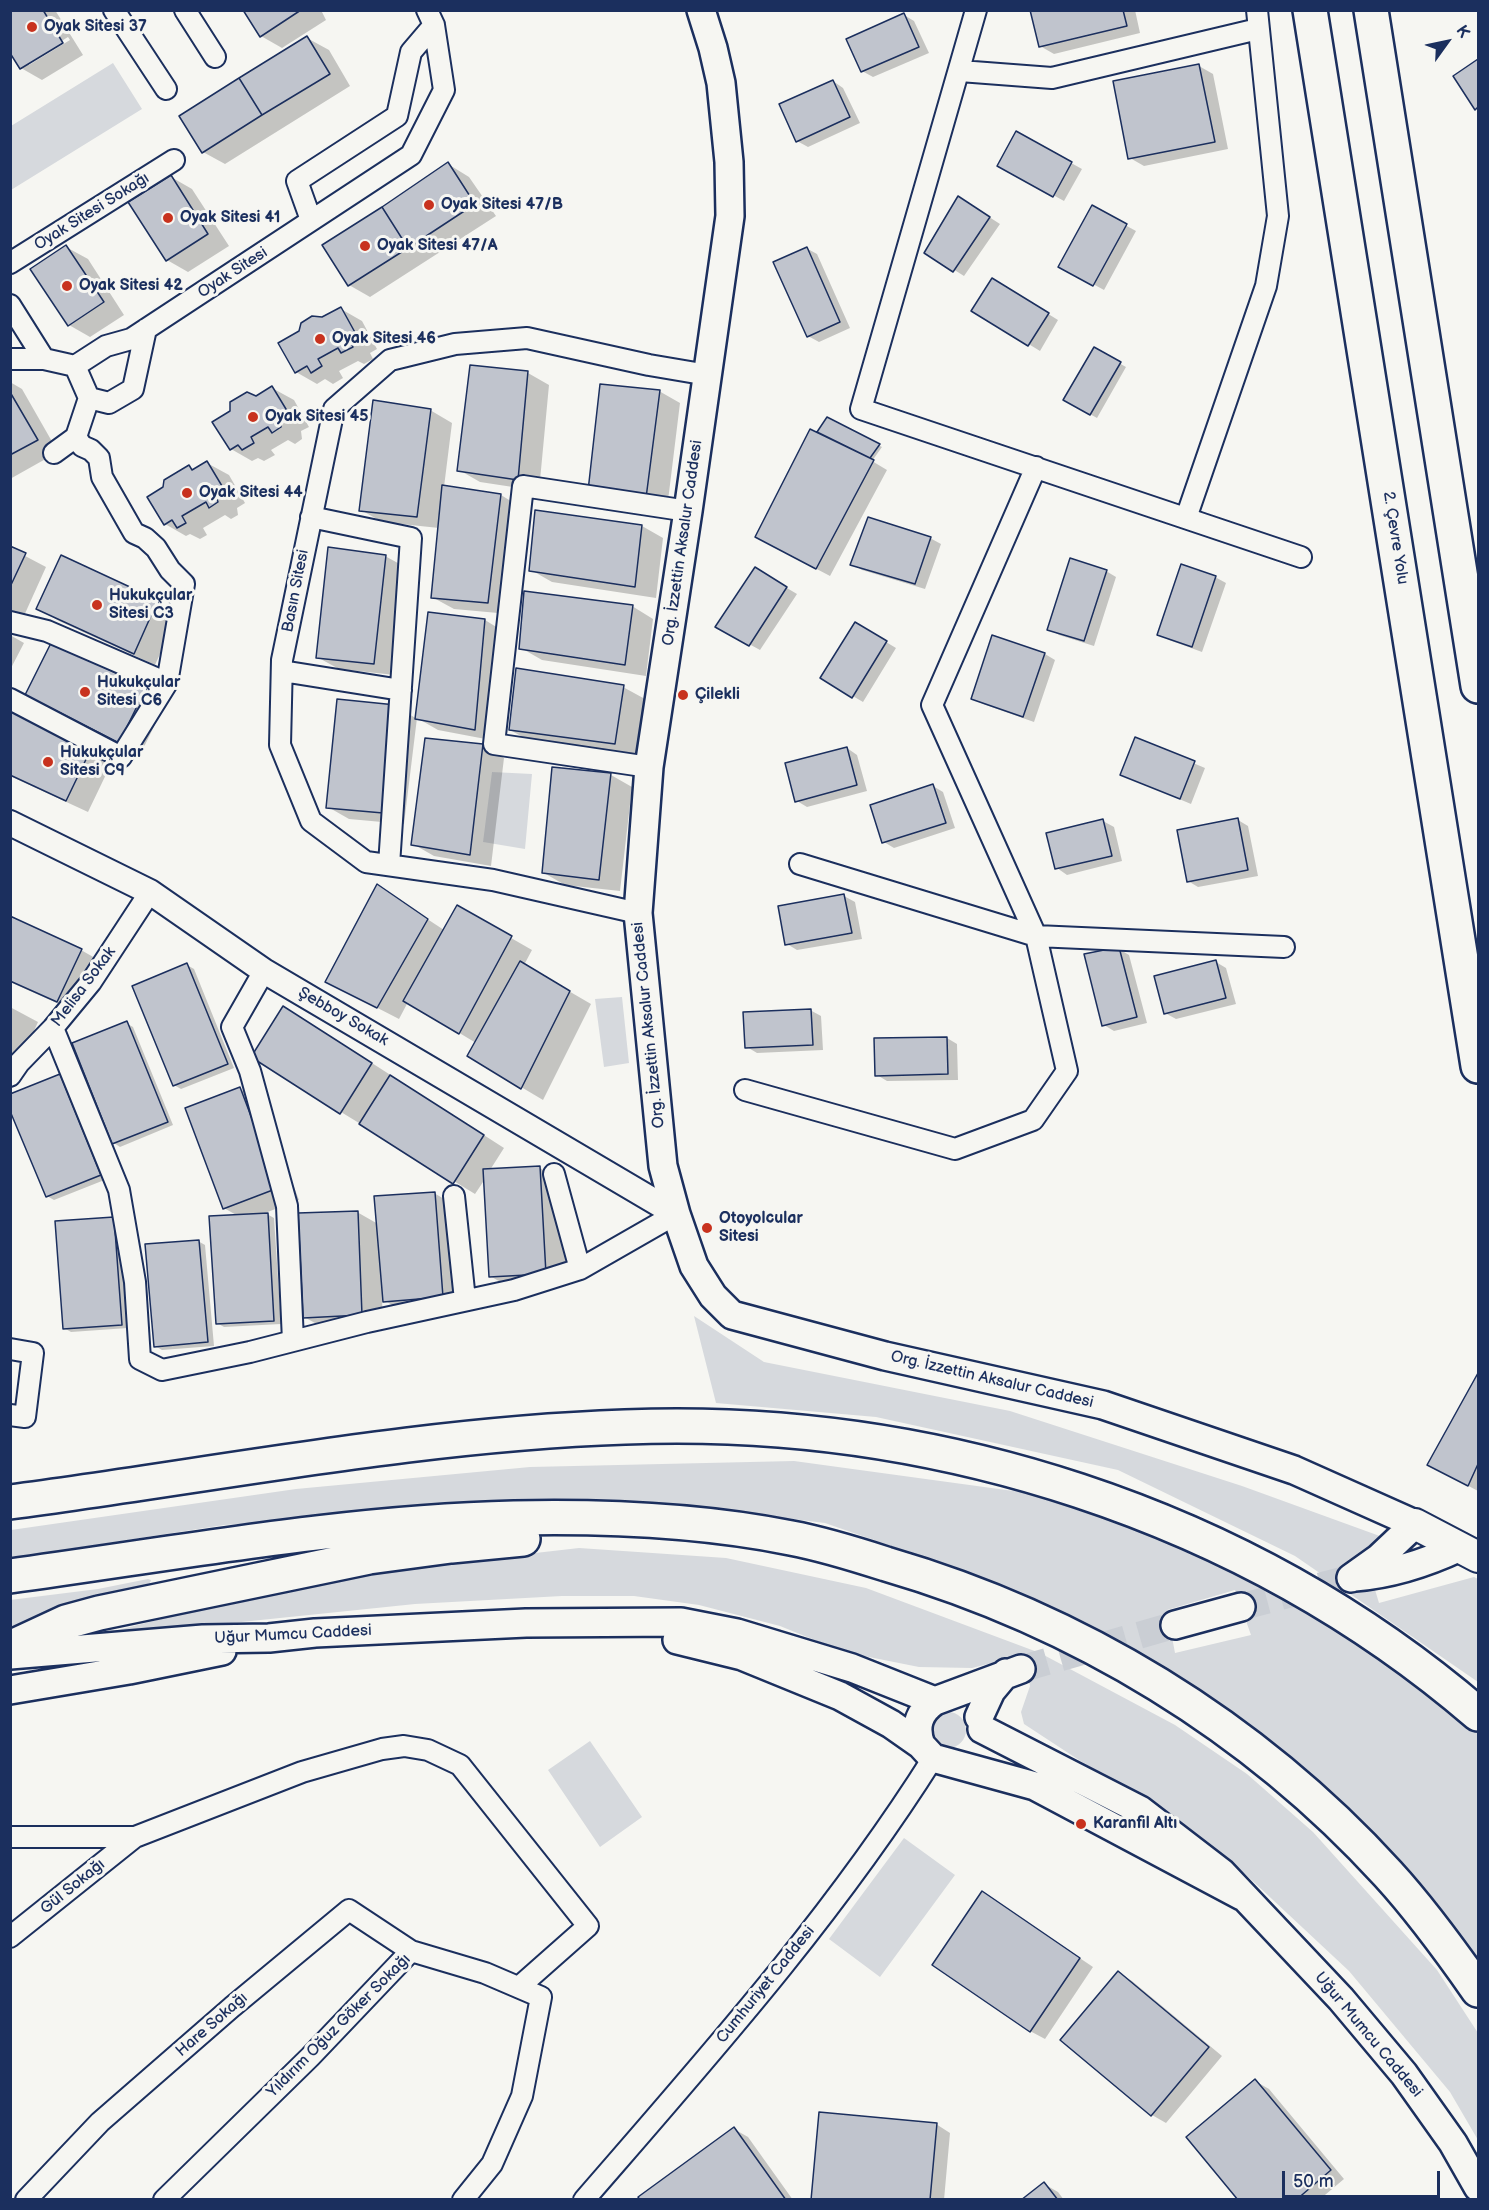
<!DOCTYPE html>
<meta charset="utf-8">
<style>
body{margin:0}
#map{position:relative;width:1489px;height:2210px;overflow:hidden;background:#f6f6f2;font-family:"Balsamiq Sans",sans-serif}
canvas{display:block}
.frame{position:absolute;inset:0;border:12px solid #1b2f5e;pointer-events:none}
.north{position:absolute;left:1417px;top:12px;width:60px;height:60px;-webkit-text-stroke:4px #f6f6f2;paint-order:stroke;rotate:57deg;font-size:16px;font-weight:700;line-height:24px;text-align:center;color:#1b2f5e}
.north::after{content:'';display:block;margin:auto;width:21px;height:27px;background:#1b2f5e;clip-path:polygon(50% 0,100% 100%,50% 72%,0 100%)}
.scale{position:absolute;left:1282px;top:2171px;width:158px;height:27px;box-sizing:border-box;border:3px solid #1b2f5e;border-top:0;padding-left:8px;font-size:18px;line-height:21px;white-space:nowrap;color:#1b2f5e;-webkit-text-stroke:4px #f6f6f2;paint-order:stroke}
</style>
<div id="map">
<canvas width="1489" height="2210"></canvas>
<div class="frame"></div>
<div class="north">K</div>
<div class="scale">50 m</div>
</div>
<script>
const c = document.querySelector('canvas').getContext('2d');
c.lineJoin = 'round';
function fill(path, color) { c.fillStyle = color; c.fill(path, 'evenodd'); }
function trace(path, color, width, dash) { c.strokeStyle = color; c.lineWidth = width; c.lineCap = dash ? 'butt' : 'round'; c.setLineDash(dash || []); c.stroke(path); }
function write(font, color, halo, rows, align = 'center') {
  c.font = font + ' "Balsamiq Sans",sans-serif'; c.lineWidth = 6; c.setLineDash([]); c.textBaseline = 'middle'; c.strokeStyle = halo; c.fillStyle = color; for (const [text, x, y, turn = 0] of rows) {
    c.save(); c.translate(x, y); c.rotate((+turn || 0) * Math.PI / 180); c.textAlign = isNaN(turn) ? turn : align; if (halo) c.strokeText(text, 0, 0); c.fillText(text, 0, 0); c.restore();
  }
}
const green = new Path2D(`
 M113,63L142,109L11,190V126Z
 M492,772L532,774L525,849L483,842Z
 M622,997L629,1063L604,1067L595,999Z
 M694,1316L764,1362L1010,1411L1242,1486L1388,1539L1367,1563L1379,1603L1474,1577L1478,1579V1682L1295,1556L1118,1470L876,1417L716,1403Z
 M794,1461L1028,1493L1122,1523L1217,1564L1310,1612L1401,1673L1478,1734V1961L1448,1919L1344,1806L1278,1748L1212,1700L1151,1665L1031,1602L917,1555L825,1523L711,1509H475L224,1525L11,1558V1530L296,1489L530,1467ZM1235,1590L1251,1635L1175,1653L1167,1610Z
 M579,1548L726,1558L866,1588L1040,1653L1175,1725L1247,1774L1313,1832L1437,1970L1478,2033V2140L1450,2092L1349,1971L1227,1857L1024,1724L1021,1712L1030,1686L1023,1655L972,1668L919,1667L844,1652L780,1626L699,1605L634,1596H562L415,1604L87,1638L290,1586L370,1572Z
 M148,1579L151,1580L150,1583C102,1599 55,1604 11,1628L10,1600L98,1589Z
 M930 1730a18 18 0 1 1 36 0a18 18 0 1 1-36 0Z
 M590,1741L642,1817L600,1847L548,1770Z
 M904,1838L955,1875L880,1977L829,1939Z`);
const shadow = new Path2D(`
 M10,10H55L83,55L42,80L21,68ZM68,37L70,40L29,65V61Z
 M244,10H321L326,20L282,48L261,36Z
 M1031,10H1135L1140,33L1054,54L1040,46Z
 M904,15L914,21L929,53L873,77L862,71Z
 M307,38L329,50L350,86L225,164L203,152Z
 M1478,61V110L1455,77Z
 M1199,66L1213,74L1228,149L1144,166L1130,158Z
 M833,81L843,88L860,123L808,147L797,141Z
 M1017,133L1082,169L1064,201L999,165Z
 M448,164L469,177L496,216L370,297L349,285Z
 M171,177L192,189L229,246L188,272L167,260Z
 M969,204L1000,224L964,276L926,252Z
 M1092,207L1136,231L1104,290L1060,266Z
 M66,247L88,259L124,315L90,337L69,325Z
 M806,248L817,254L850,328L819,342L808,336Z
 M1003,286L1058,320L1040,351L973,310Z
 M341,309L362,321L377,349L370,353L373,359L364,364L358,361L339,371L343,378L333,384L325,379L317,384L296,372L301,332Z
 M1094,349L1126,367L1097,418L1065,400Z
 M528,373L549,385L539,491L480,482L459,470Z
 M10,382L22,389L58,452L10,479Z
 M272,388L294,400L309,427L301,431L302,439L295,444L288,440L271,450L275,455L264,461L258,458L252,461L231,449L256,398Z
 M659,391L680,403L667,509L611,502Z
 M430,410L452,423L444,487L501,495L522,508L509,614L454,609L432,597L439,528L382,522L361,510Z
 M827,419L882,447L872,461L887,470L830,576L771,545L826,436Z
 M207,463L229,475L245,503L237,508L238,515L231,519L225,515L203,528L207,535L200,539L190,534L186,536L165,524V488L189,467L195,470Z
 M642,526L663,538L656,598L552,582L531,570Z
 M930,538L941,544L925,589L862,570L852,564Z
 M10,548L46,567L23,618L10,612Z
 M385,556L407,568L395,675L339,669L317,657Z
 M62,557L157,602L178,614L155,665L59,621L38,608Z
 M755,569L797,594L760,650L718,627Z
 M1106,571L1116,577L1094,646L1059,635L1049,629Z
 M1215,577L1226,583L1202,652L1169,640L1159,634Z
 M632,606L653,619L646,676L542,660L521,648Z
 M429,614L485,620L506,633L496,741L438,730L417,718L404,824L349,819L328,807L338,701L396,706L417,719Z
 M856,624L896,648L863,702L822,678Z
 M10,635L24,643L10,670Z
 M1045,654L1055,660L1034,722L983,704L972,698Z
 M623,687L645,699L636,755L532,742L510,730Z
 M145,690L166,702L141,753L27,695Z
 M10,712L112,762L88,812L10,776Z
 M1136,739L1205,768L1191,804L1122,775Z
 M483,746L504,758L491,866L434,856L413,844Z
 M847,748L857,755L867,791L807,807L797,801Z
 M554,768L611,775L632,787L620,891L565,885L544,873Z
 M933,786L943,792L955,828L894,848L884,842Z
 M1238,820L1248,826L1258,876L1198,887L1188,881Z
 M1103,821L1114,827L1122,861L1067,875L1057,868Z
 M377,886L444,930L457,907L532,950L524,965L591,1004L543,1100L469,1056L476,1043L408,1002L399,1019L327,982Z
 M844,896L855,902L862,939L797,950L787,944Z
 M10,918L81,950L102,962L79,1013L10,982Z
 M1119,949L1129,955L1147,1023L1114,1031L1104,1025Z
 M1216,962L1226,968L1236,1004L1176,1019L1165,1013Z
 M187,965L194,969L234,1068L181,1089L174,1085Z
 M10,1007L38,1022L15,1073L10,1071Z
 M810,1010L821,1016L823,1050L757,1053L747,1047Z
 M305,1020L504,1148L490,1170L540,1168L561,1180L567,1286L511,1288L490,1276L485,1179L475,1194L341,1112Z
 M126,1023L133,1027L173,1125L120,1147L114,1143Z
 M947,1038L957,1044L958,1080L887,1081L877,1075Z
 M60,1076L67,1080L107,1179L54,1200L47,1196Z
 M240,1089L261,1101L299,1200L265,1213L274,1218L281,1324L224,1327L217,1323L238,1216L224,1208Z
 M434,1193L456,1206L464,1309L406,1313L382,1299L383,1327L326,1329L304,1317L357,1212L378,1224Z
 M114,1219L120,1222L128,1328L71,1332L64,1328Z
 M198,1241L205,1245L214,1346L162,1350L155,1346Z
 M1478,1376V1491L1429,1465Z
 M983,1893L1093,1967L1045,2039L1030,2031Z
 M1118,1973L1132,1981L1222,2056L1166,2123L1152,2115L1062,2040Z
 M1255,2081L1269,2089L1344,2179L1319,2200H1240Z
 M936,2124L950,2133L944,2200H812Z
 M734,2129L748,2137L793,2200H642Z
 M1044,2184L1058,2192L1064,2200H1024Z`);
const building = new Path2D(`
 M10,10H43L63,43L20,69L10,53Z
 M243,10H301L260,37Z
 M1030,10H1123L1127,26L1039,47Z
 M904,13L919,47L861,72L846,39Z
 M307,36L330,74L262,115L239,78Z
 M1478,59V107L1475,110L1453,76Z
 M1199,64L1215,142L1128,159L1113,81Z
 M239,78L262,115L202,153L179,116Z
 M833,80L850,117L796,142L779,104Z
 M1016,131L1072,162L1053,197L997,166Z
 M448,162L475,204L408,248L382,207Z
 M171,175L208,234L166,261L128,202Z
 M958,196L990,217L953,272L924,253Z
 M1092,205L1127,224L1093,286L1058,267Z
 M382,207L408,248L348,286L322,245Z
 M66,245L104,302L68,326L30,269Z
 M807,247L840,322L807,337L773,262Z
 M992,278L1049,313L1028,346L971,311Z
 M341,307L357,336L350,341L353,347L341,353L338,348L318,359L322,366L311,373L307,366L295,373L278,343L299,331L301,323L312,316L322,317Z
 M1094,347L1121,362L1090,415L1063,400Z
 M470,365L528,371L518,480L457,471Z
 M600,384L660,390L646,498L588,491Z
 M272,386L289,414L280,419L281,427L272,433L268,427L251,437L254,443L242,450L238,445L230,450L212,422L230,411V402L247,392L256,396Z
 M10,392L38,440L10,455Z
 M373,400L431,409L417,517L359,511Z
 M827,417L880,444L870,458L817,432Z
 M810,429L874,460L816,569L755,537Z
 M207,461L225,491L216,496L218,502L209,508L206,502L182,516L186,523L177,528L172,520L164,525L147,497L163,487L164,480L189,465L192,470Z
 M442,485L501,494L488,603L431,598Z
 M535,510L642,525L635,587L529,571Z
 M868,517L931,537L915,584L850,565Z
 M10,546L26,553L10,587Z
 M328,547L386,555L374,664L316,658Z
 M61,555L158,600L134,654L36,609Z
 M1070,558L1107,570L1084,641L1047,630Z
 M1181,564L1216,576L1192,647L1157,635Z
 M755,567L787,587L749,646L715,627Z
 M524,591L633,605L625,665L519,649Z
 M428,612L485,619L475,730L415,719Z
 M855,622L887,641L852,698L820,678Z
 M992,635L1045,653L1023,717L971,699Z
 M52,641L146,688L119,743L25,695Z
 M516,668L624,685L615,744L509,730Z
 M337,699L396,705L383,813L326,808Z
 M10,711L91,749L66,801L10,775Z
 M1135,737L1195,761L1180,799L1120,775Z
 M425,738L483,744L470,855L411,845Z
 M847,747L857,785L795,802L785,763Z
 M552,767L611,773L599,880L542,873Z
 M933,784L946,823L882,843L870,805Z
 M1238,818L1248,870L1187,882L1177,830Z
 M1103,819L1112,856L1055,869L1046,833Z
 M377,884L428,919L377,1008L325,982Z
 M844,894L852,933L785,945L778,906Z
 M457,905L512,936L459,1034L403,1001Z
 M10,916L82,949L57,1002L10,981Z
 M1119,947L1137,1017L1102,1026L1084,954Z
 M1216,960L1226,998L1164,1014L1154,976Z
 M520,961L570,991L521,1089L467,1056Z
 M187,963L228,1064L173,1086L132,986Z
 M283,1006L372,1063L340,1114L251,1057Z
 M811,1009L813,1045L745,1048L743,1012Z
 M127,1021L168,1122L112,1144L72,1043Z
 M947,1037L948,1074L875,1076L874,1038Z
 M60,1074L101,1175L46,1197L10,1111V1094Z
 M390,1075L484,1135L453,1184L359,1124Z
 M240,1087L278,1188L223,1209L185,1108Z
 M540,1166L546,1274L489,1277L483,1169Z
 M435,1192L443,1297L383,1302L374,1196Z
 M358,1211L362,1315L303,1318L298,1213Z
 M268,1213L274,1321L216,1324L209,1216Z
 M114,1217L122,1325L63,1329L55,1221Z
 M199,1240L208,1342L154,1347L145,1244Z
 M1478,1373V1464L1468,1486L1427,1465Z
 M982,1891L1080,1958L1030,2032L932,1965Z
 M1118,1971L1209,2047L1151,2116L1060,2040Z
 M1255,2079L1331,2170L1296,2200H1238L1186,2137Z
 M819,2112L937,2123L930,2200H811Z
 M734,2127L786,2200H640L638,2197Z
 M1044,2182L1058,2200H1021Z`);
const secondaryTunnel = new Path2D(`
 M1241,1607L1351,1578
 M1021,1669L1175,1625`);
const minor = new Path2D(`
 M114,10L166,89
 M185,10L215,57
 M976,10L861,409L1301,557
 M960,71L1052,78L1258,29
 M311,220L297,181L397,116L411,52L434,25
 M10,263L174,160
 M10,305L44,359L75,366
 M10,359H44
 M89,398L109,403L133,389L146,329
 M54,453L76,437
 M311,517L411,538L389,865
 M1186,518L1266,286L1278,216L1257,10
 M10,622L47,631L167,683
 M282,671L401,690
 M10,699L121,757L167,683L184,584L170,570L156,548L145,538L134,533L102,477L99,458L91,450L82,446L76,437L89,398L75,366L106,346L131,339L411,155L444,90L434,25L427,10
 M649,767L494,744L523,486L688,511
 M800,864L1036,936L1284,947
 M638,913L493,880L366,862L311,821L280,745L282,660L334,409L390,360L455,344L527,338L649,365L708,375
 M264,971L232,1027L250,1071L287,1206L293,1341
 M53,1028L119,1190L135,1282L140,1359L162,1370L250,1352L367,1322L514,1290L580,1269L676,1214
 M10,1076L19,1063L53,1028L91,982L150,892
 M745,1090L955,1149L1033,1120L1067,1071L1036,936L932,705L1036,467
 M554,1174L580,1269
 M454,1196L465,1300
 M10,1349L33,1353L25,1417L10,1415
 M10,1837H135
 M10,1937L135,1837L302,1772L382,1749L404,1746L428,1750L460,1765L588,1926L519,1987
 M26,2200L100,2122L232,2007L349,1910L411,1951L485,1973L541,1997L522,2096L492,2164L463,2200
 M164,2200L310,2057L411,1951
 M584,2200C707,2058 833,1917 933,1758`);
const tertiary = new Path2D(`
 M10,823L150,892L264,971L676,1214`);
const secondary = new Path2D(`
 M701,10L713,48L721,83L729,162L730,216L688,511L649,767L638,913L663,1166L676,1214L694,1266L713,1296L732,1315L885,1356L1103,1405L1294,1470L1415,1524L1379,1558L1351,1578
 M1355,1577C1393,1574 1426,1563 1460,1547
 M1175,1625L1241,1607
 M677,1640L742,1656L840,1696L891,1724L921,1745L933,1758L1035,1786L1242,1896
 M10,1655L203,1639L269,1638L315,1633L526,1623L681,1622L737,1633L852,1668L935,1701
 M10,1690L129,1670L222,1651
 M979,1717L991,1691L1006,1673
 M982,1729L1140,1810L1222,1873L1341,1999L1404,2074L1453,2143L1478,2187
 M921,1745C914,1726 919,1712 935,1701L1021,1669`);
const primary = new Path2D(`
 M1415,1524L1478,1557`);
const motorway = new Path2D(`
 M1310,10L1478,1066
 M1371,10L1478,686
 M10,1502C215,1475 419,1434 625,1427C932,1415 1244,1513 1478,1714
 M10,1576C178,1553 345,1522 514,1518C607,1516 701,1520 791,1538C823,1544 855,1554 886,1564C1078,1620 1253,1726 1388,1874C1421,1910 1450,1950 1478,1990
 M10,1648L66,1622L99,1613L369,1557L451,1546L523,1539`);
const markers = [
 [32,27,6,"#c8321e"],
 [429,205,6,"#c8321e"],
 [168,218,6,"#c8321e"],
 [365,246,6,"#c8321e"],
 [67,286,6,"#c8321e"],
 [320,339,6,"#c8321e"],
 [253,417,6,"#c8321e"],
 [187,493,6,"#c8321e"],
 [97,605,6,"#c8321e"],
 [85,692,6,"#c8321e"],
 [683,695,6,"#c8321e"],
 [48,762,6,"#c8321e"],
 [707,1228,6,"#c8321e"],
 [1081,1824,6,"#c8321e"]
];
const poiNames = [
 ["Oyak Sitesi 37",44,27],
 ["Oyak Sitesi 47/B",441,205],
 ["Oyak Sitesi 41",180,218],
 ["Oyak Sitesi 47/A",377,246],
 ["Oyak Sitesi 42",79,286],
 ["Oyak Sitesi 46",332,339],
 ["Oyak Sitesi 45",265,417],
 ["Oyak Sitesi 44",199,493],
 ["Hukukçular",109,596],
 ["Sitesi C3",109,614],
 ["Hukukçular",97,683],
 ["Sitesi C6",97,701],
 ["Çilekli",695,695],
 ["Hukukçular",60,753],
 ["Sitesi C9",60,771],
 ["Otoyolcular",719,1219],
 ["Sitesi",719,1237],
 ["Karanfil Altı",1093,1824]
];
const streetNames = [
 ["Oyak Sitesi Sokağı",92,212,-32],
 ["Oyak Sitesi",233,273,-33],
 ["2. Çevre Yolu",1395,538,81],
 ["Org. İzzettin Aksalur Caddesi",683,543,-82],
 ["Basın Sitesi",296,591,-79],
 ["Melisa Sokak",84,987,-53],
 ["Şebboy Sokak",343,1017,30],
 ["Org. İzzettin Aksalur Caddesi",649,1025,-96],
 ["Org. İzzettin Aksalur Caddesi",992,1380,13],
 ["Uğur Mumcu Caddesi",293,1635,-3],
 ["Gül Sokağı",73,1887,-39],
 ["Cumhuriyet Caddesi",766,1985,-51],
 ["Hare Sokağı",212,2025,-41],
 ["Yıldırım Oğuz Göker Sokağı",339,2026,-45],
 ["Uğur Mumcu Caddesi",1368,2035,50]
];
fill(green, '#d6d9dd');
fill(shadow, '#0003');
fill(building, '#c0c4cd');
trace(building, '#1b2f5e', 1.5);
trace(secondaryTunnel, '#caced4', 27, [27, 14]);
trace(minor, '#1b2f5e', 24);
trace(tertiary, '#1b2f5e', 28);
trace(secondary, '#1b2f5e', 32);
trace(primary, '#1b2f5e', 34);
trace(motorway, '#1b2f5e', 38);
trace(minor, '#f6f6f2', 20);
trace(tertiary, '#f6f6f2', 24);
trace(secondary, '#f6f6f2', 27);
trace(primary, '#f6f6f2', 30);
trace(motorway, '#f6f6f2', 33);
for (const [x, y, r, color] of markers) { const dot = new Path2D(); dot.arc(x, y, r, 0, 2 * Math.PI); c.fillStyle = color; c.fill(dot); trace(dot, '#f6f6f2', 2); }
write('bold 16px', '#1b2f5e', '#f6f6f2', poiNames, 'left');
write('16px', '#1b2f5e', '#f6f6f2', streetNames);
</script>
